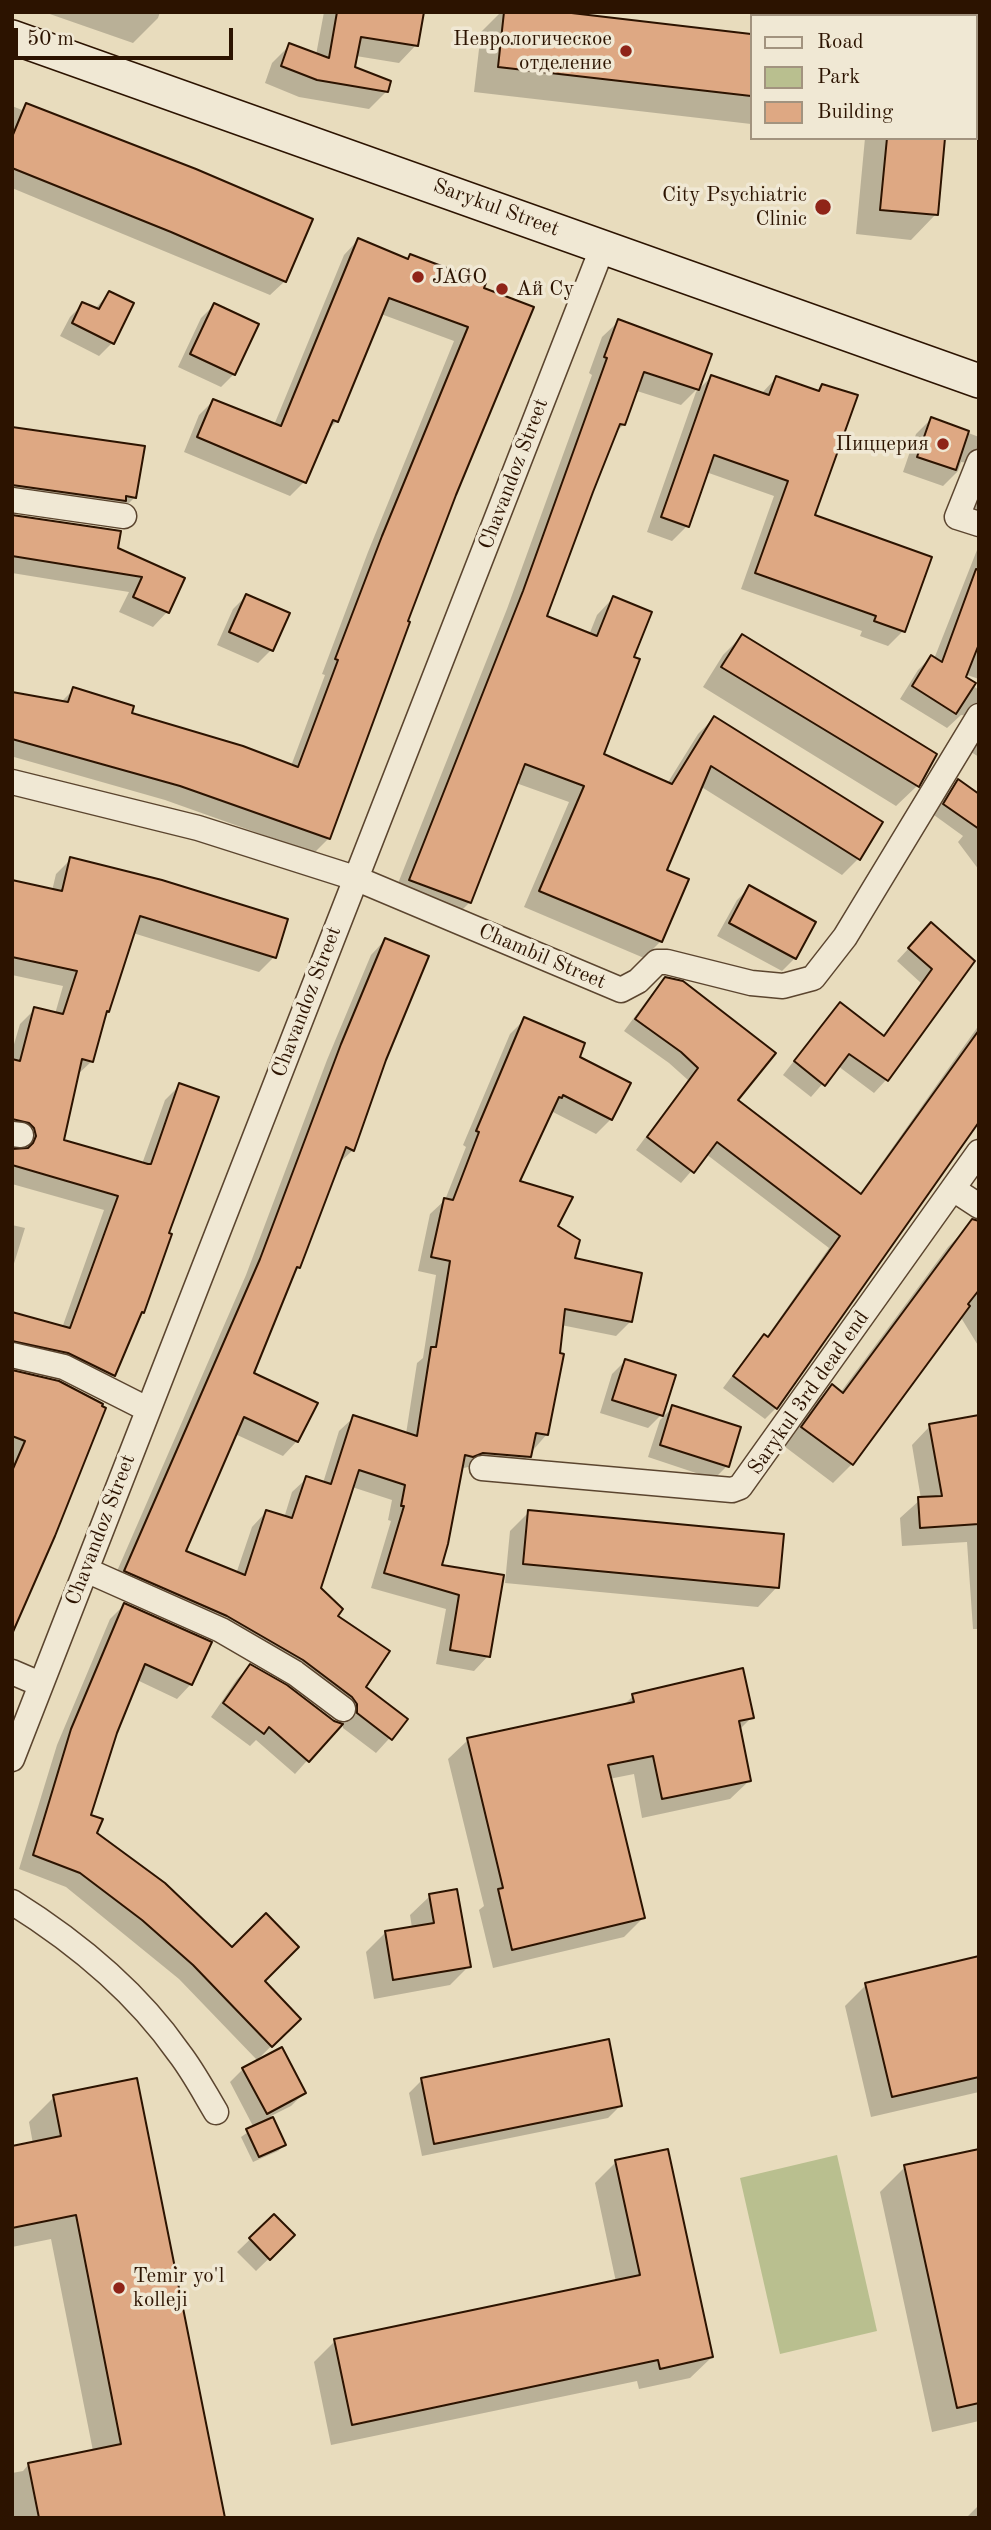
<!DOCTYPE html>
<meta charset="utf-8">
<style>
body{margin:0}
#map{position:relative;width:991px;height:2530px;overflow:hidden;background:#e8dcbd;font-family:"Old Standard TT",serif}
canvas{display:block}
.frame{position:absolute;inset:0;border:14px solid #2c1300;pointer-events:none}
.legend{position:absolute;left:750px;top:14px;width:228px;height:126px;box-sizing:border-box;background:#f0e8d4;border:2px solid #a2937f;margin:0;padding:9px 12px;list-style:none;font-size:21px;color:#2c1300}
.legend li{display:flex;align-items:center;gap:14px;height:35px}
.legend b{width:35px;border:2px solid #a2937f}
.scale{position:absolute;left:14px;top:28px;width:219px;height:32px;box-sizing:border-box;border:4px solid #2c1300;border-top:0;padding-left:9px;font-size:21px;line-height:24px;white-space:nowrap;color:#2c1300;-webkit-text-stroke:5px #f0e8d4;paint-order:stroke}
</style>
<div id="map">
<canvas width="991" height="2530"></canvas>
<div class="frame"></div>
<ul class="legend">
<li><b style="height:9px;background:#f0e8d4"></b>Road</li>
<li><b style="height:19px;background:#b9bf8f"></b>Park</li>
<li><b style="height:19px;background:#dea883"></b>Building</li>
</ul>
<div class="scale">50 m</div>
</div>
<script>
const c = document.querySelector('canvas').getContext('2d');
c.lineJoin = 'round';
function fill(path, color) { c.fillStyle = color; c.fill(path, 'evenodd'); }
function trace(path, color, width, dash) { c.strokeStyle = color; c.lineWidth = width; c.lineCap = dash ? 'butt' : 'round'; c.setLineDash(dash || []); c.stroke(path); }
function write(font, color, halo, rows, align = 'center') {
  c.font = font + ' "Old Standard TT",serif'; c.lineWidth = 7; c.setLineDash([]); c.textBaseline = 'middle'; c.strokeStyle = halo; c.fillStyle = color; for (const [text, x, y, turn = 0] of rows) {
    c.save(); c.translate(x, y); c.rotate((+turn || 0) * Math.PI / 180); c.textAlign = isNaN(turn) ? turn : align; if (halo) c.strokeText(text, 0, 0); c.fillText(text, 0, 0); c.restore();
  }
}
const green = new Path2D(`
 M837,2155L877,2331L780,2354L740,2178Z`);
const shadow = new Path2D(`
 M44,12H160L158,18L133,43Z
 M324,12H422L416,45L399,63L356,56L353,69L387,91L369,109L299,97L265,83L272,63L290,45L316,55Z
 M501,12H548L751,36V124L474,92L481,32Z
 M892,12H979V77H975V16H888Z
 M12,106L22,110L26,106L285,281L270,295L12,188Z
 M865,138H944L936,214L911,240L856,234Z
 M358,240L407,260L411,256L484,284L455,495L406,622L329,838L314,853L165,800L14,757L12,759V695L60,703L74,689L130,714L291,766L325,675L322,674L368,552L454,341L381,314L337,421L326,432L304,482L290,496L184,452L199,415L213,401L274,425L344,255Z
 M109,293L112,343L99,356L60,336L70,317L83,304L95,309Z
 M214,305L234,374L221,387L178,367L201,318Z
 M619,321L697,389L681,405L637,391L624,424L615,433L545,617L589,635L597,615L613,598L632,658L602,755L667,784L698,734L714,718L858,859L842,875L700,786L665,871L661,941L644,958L524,907L569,802L516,783L470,902L453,919L393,896L507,609L592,375L589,373L602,337Z
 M711,377L761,394L776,378L816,392L822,386L813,516L903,631L888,646L860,636L862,631L741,589L774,496L706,472L687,526L672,541L647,532L696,392Z
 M931,419L979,437V475L970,463L961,462L958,471L943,486L903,472L916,434Z
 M12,436L135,497L120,512L12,501Z
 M979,479V534L967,525Z
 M12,517L116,549L182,579L167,612L153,627L119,612L129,592L12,573Z
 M979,545V679L949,669L979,690V721L974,716L961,715L947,728L900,699L918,670L931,657L934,659Z
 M246,596L271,650L258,663L217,645L233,609Z
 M742,636L917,786L896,806L703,687L723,655Z
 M979,737V757L971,752Z
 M958,782L979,796V870L958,842L963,836L934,815L947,793Z
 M71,859L274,957L259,972L133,933L108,1011L104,1014L92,1061L76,1076L62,1141L142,1164L165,1100L180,1085L113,1375L98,1390L12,1358V1314L62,1328L104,1210L12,1184V1150H21L16,1138L12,1137V1051L20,1024L35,1009L55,1014L63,986L12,975V882L52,891L56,874Z
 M750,887L795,958L782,971L717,936L737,900Z
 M919,937L973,962L886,1080L874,1093L838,1066L811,1097L783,1075L828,1017L840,1005L882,1037L921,983L897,961Z
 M385,940V1060L353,1150L338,1164L298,1267L293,1273L252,1374L297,1441L283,1456L235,1434L184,1552L236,1574L252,1527L266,1512L284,1518L292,1492L307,1478L323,1483L339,1431L354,1417L406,1434L417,1363L423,1358L436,1275L418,1271L430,1214L445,1200L466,1147L463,1145L510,1034L525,1019L577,1057L629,1083L611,1119L596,1134L551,1111L518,1182L556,1227L572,1260L631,1321L616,1336L561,1325L547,1434L515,1471L468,1467L460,1469L439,1566L502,1577L488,1656L474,1671L436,1664L446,1609L371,1588L391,1521L388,1520L392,1500L352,1487L319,1589L336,1617L364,1687L406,1720L376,1753L343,1728V1719L288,1674L111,1585L246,1275L327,1060L371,955Z
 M666,979L735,1100L859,1195L979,1025V1120L776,1408L765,1419L723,1388L753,1348L765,1337L766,1338L829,1248L706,1154L681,1183L636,1150L688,1080L669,1063L624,1031L654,991Z
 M12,1225L25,1228L12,1270Z
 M967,1228L979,1237V1347L960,1316L852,1464L833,1483L784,1446L813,1405L832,1386L840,1393L948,1247Z
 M625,1361L661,1415L648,1428L600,1413L612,1374Z
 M12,1372L58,1383L12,1630Z
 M673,1407L727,1466L714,1479L648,1457L660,1420Z
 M979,1417V1629H973L967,1542L902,1546L900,1518L921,1499L912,1445L930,1426Z
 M529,1512L777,1587L758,1607L505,1583L510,1531Z
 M124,1605L191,1684L177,1699L137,1680L116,1732L89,1816L95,1833L262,1981L299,2019L257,2060L179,1979L66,1887L19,1869L57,1745L110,1619Z
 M250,1666L333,1722L340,1724L295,1774L256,1740L250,1746L211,1717L237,1679Z
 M633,1696L752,1717L739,1730L750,1780L730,1799L642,1818L634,1774L609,1779L643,1918L624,1937L493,1968L479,1910L484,1906L448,1759L468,1740L623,1706Z
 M430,1896L469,1966L450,1985L374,1999L366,1952L385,1933L412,1928L410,1915Z
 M979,1958V2092L871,2117L845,2006L866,1985Z
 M243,2069L304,2093L291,2106L271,2116L284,2145L278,2151L253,2162L241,2137L254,2128L230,2082Z
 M422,2080L621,2105L608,2118L422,2156L409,2093Z
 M54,2097L223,2518H12V2473L23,2471L29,2464L93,2451L51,2239L12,2247V2148L33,2144L29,2122Z
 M979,2151V2421L932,2432L880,2192L905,2167Z
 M616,2162L712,2357L690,2378L639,2389L637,2381L331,2445L314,2362L335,2341L616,2282L595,2183Z
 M274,2216L293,2235L256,2271L237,2252Z
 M979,2505V2518H966Z`);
const building = new Path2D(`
 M337,12H424L418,46L361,37L355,67L391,81L388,92L317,80L281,66L289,43L329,58Z
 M504,12H563L751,34V96L498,67Z
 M26,103L196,169L313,219L286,282L171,232L12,168V137Z
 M887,138H945L938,215L880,210Z
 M358,238L408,259L410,254L486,283L484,288L534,307L456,495L408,621L410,622L330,839L180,786L12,739V692L68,702L73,687L134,706L132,713L243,746L298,767L338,660L335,659L382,536L468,327L389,298L338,422L333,420L306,483L197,437L213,399L281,426Z
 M109,291L134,303L114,344L72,323L82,302L99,309Z
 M214,303L259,324L235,375L190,354Z
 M618,319L712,354L699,390L644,372L625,425L620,424L593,492L547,616L597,636L613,596L652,612L634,657L640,659L604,754L672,784L714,716L883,822L860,860L711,766L667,870L689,879L662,942L539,891L584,786L525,764L471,903L409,880L523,591L607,358L604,357Z
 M711,375L769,395L776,376L819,391L822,384L858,395L815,515L932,557L905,632L874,621L876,616L755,573L788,481L714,455L689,527L661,517Z
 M931,417L969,431L956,470L917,457Z
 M12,427L145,446L136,498L126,496V501L12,485Z
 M12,515L121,531L118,548L185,578L169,613L133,597L142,577L12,556Z
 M976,569L979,570V644L966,677L976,683L956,714L912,686L931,655L942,662Z
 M246,594L290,613L273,651L229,632Z
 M742,634L937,754L919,787L721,667Z
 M958,779L979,794V829L943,804Z
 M70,857L162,880L288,919L276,958L140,916L109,1012L107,1011L93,1062L82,1059L64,1140L148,1164H151L179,1083L219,1097L169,1233L172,1234L144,1313L142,1312L115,1376L68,1353L12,1341V1312L70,1328L118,1196L12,1165V1149L28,1148L33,1143L36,1136L34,1128L29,1123L12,1119V1059L20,1061L34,1007L63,1014L77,971L12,957V880L62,891Z
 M749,885L816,922L796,959L729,923Z
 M931,922L975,961L888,1081L849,1054L825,1086L794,1061L840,1002L884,1036L932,969L908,948Z
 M385,938L429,956L386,1060L354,1151L346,1147L300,1268L297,1267L254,1373L318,1403L298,1442L244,1417L186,1551L245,1575L266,1510L292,1518L306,1476L331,1484L353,1415L417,1436L431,1347H436L450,1261L431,1257L444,1198L453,1200L479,1132L476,1131L524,1017L585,1043L580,1057L631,1083L612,1120L563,1095L562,1098L559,1097L520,1181L573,1197L558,1226L580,1240L575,1258L642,1273L632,1322L565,1309L560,1353L564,1354L548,1435L536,1433L531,1457L483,1453L473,1457L465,1455L448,1544L442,1565L504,1575L490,1657L450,1650L459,1595L384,1573L404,1506H401L405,1485L359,1470L321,1588L343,1609L338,1616L390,1651L366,1687L408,1719L392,1740L357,1713V1704L352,1697L303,1660L227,1616L124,1571L260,1259L341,1044Z
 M665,977L683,981L776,1053L738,1100L861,1194L979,1030V1122L777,1409L733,1376L764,1334L768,1337L840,1236L717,1142L694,1173L647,1137L698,1068L681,1052L635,1019Z
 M972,1219L979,1221V1290L968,1304L970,1306L853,1465L801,1427L832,1384L843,1393Z
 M625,1359L676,1375L663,1416L612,1400Z
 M12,1370L59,1381L103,1404L102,1406L106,1408L55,1536L12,1634V1471L25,1441L12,1436Z
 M672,1405L741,1427L729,1467L660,1445Z
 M979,1415V1524L920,1528L918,1497L942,1496L929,1424Z
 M528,1510L784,1534L779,1588L523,1564Z
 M124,1603L212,1642L192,1685L145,1664L117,1733L91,1815L103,1819L97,1833L165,1883L232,1947L266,1913L299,1947L265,1981L301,2019L272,2047L193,1965L142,1920L80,1873L33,1855L71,1729Z
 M250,1664L287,1685L334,1721L343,1724L309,1762L269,1727L264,1734L223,1703Z
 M743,1668L754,1718L739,1721L751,1781L662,1799L653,1756L608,1765L645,1918L512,1950L498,1889L503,1888L467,1738L634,1702L632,1694Z
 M457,1889L471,1967L393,1980L385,1931L434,1923L429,1894Z
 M979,1956V2077L892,2097L865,1983Z
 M609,2039L622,2106L434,2144L421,2078Z
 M282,2047L306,2093L267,2114L242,2068Z
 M137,2078L225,2518H39L28,2463L121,2444L76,2215L12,2228V2146L61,2136L53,2095Z
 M273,2117L286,2145L259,2157L246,2129Z
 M668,2149L713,2357L660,2369L658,2360L352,2425L334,2339L640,2275L615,2160Z
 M979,2149V2403L957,2408L904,2165Z
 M274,2214L295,2235L270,2260L249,2238Z`);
const minor = new Path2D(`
 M979,462L957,517L979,524
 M12,500L124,516
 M12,782L198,828L355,878L621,990L638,981L657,962H667L751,983L783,986L813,978L845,937L979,716
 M12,1134L21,1135
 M953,1189L979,1206
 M12,1355L64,1367L147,1409
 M482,1468L732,1490L740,1487L979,1152
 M86,1570L221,1630L295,1673L343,1709
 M12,1672L40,1684
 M12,1759L603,246
 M12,1902C76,1942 135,1990 179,2053C193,2071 204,2092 216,2112`);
const secondary = new Path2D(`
 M12,37L979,381`);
const markers = [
 [626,51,7,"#8f2418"],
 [823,207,9,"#8f2418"],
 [418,277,7,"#8f2418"],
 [502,289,7,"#8f2418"],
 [943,444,7,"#8f2418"],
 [119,2288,7,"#8f2418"]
];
const poiNames = [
 ["Неврологическое",612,39],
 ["отделение",612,63],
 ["City Psychiatric",807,195],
 ["Clinic",807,219],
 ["JAGO",432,277,"left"],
 ["Ай Су",516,289,"left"],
 ["Пиццерия",929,444],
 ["Temir yo'l",133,2276,"left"],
 ["kolleji",133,2300,"left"]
];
const streetNames = [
 ["Sarykul Street",496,208,20],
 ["Chavandoz Street",514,474,-69],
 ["Chambil Street",542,957,23],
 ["Chavandoz Street",307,1002,-69],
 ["Sarykul 3rd dead end",809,1393,-55],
 ["Chavandoz Street",101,1530,-69]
];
fill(green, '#b9bf8f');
fill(shadow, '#0003');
fill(building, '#dea883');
trace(building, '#2c1300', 2);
trace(minor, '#5b452f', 27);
trace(secondary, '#2c1300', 36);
trace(minor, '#f0e8d4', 24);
trace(secondary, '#f0e8d4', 33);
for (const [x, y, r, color] of markers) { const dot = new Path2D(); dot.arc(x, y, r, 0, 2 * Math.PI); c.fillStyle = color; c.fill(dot); trace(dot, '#f0e8d4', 2.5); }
write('21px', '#2c1300', '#f0e8d4', poiNames, 'right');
write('21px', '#2c1300', '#f0e8d4', streetNames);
</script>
